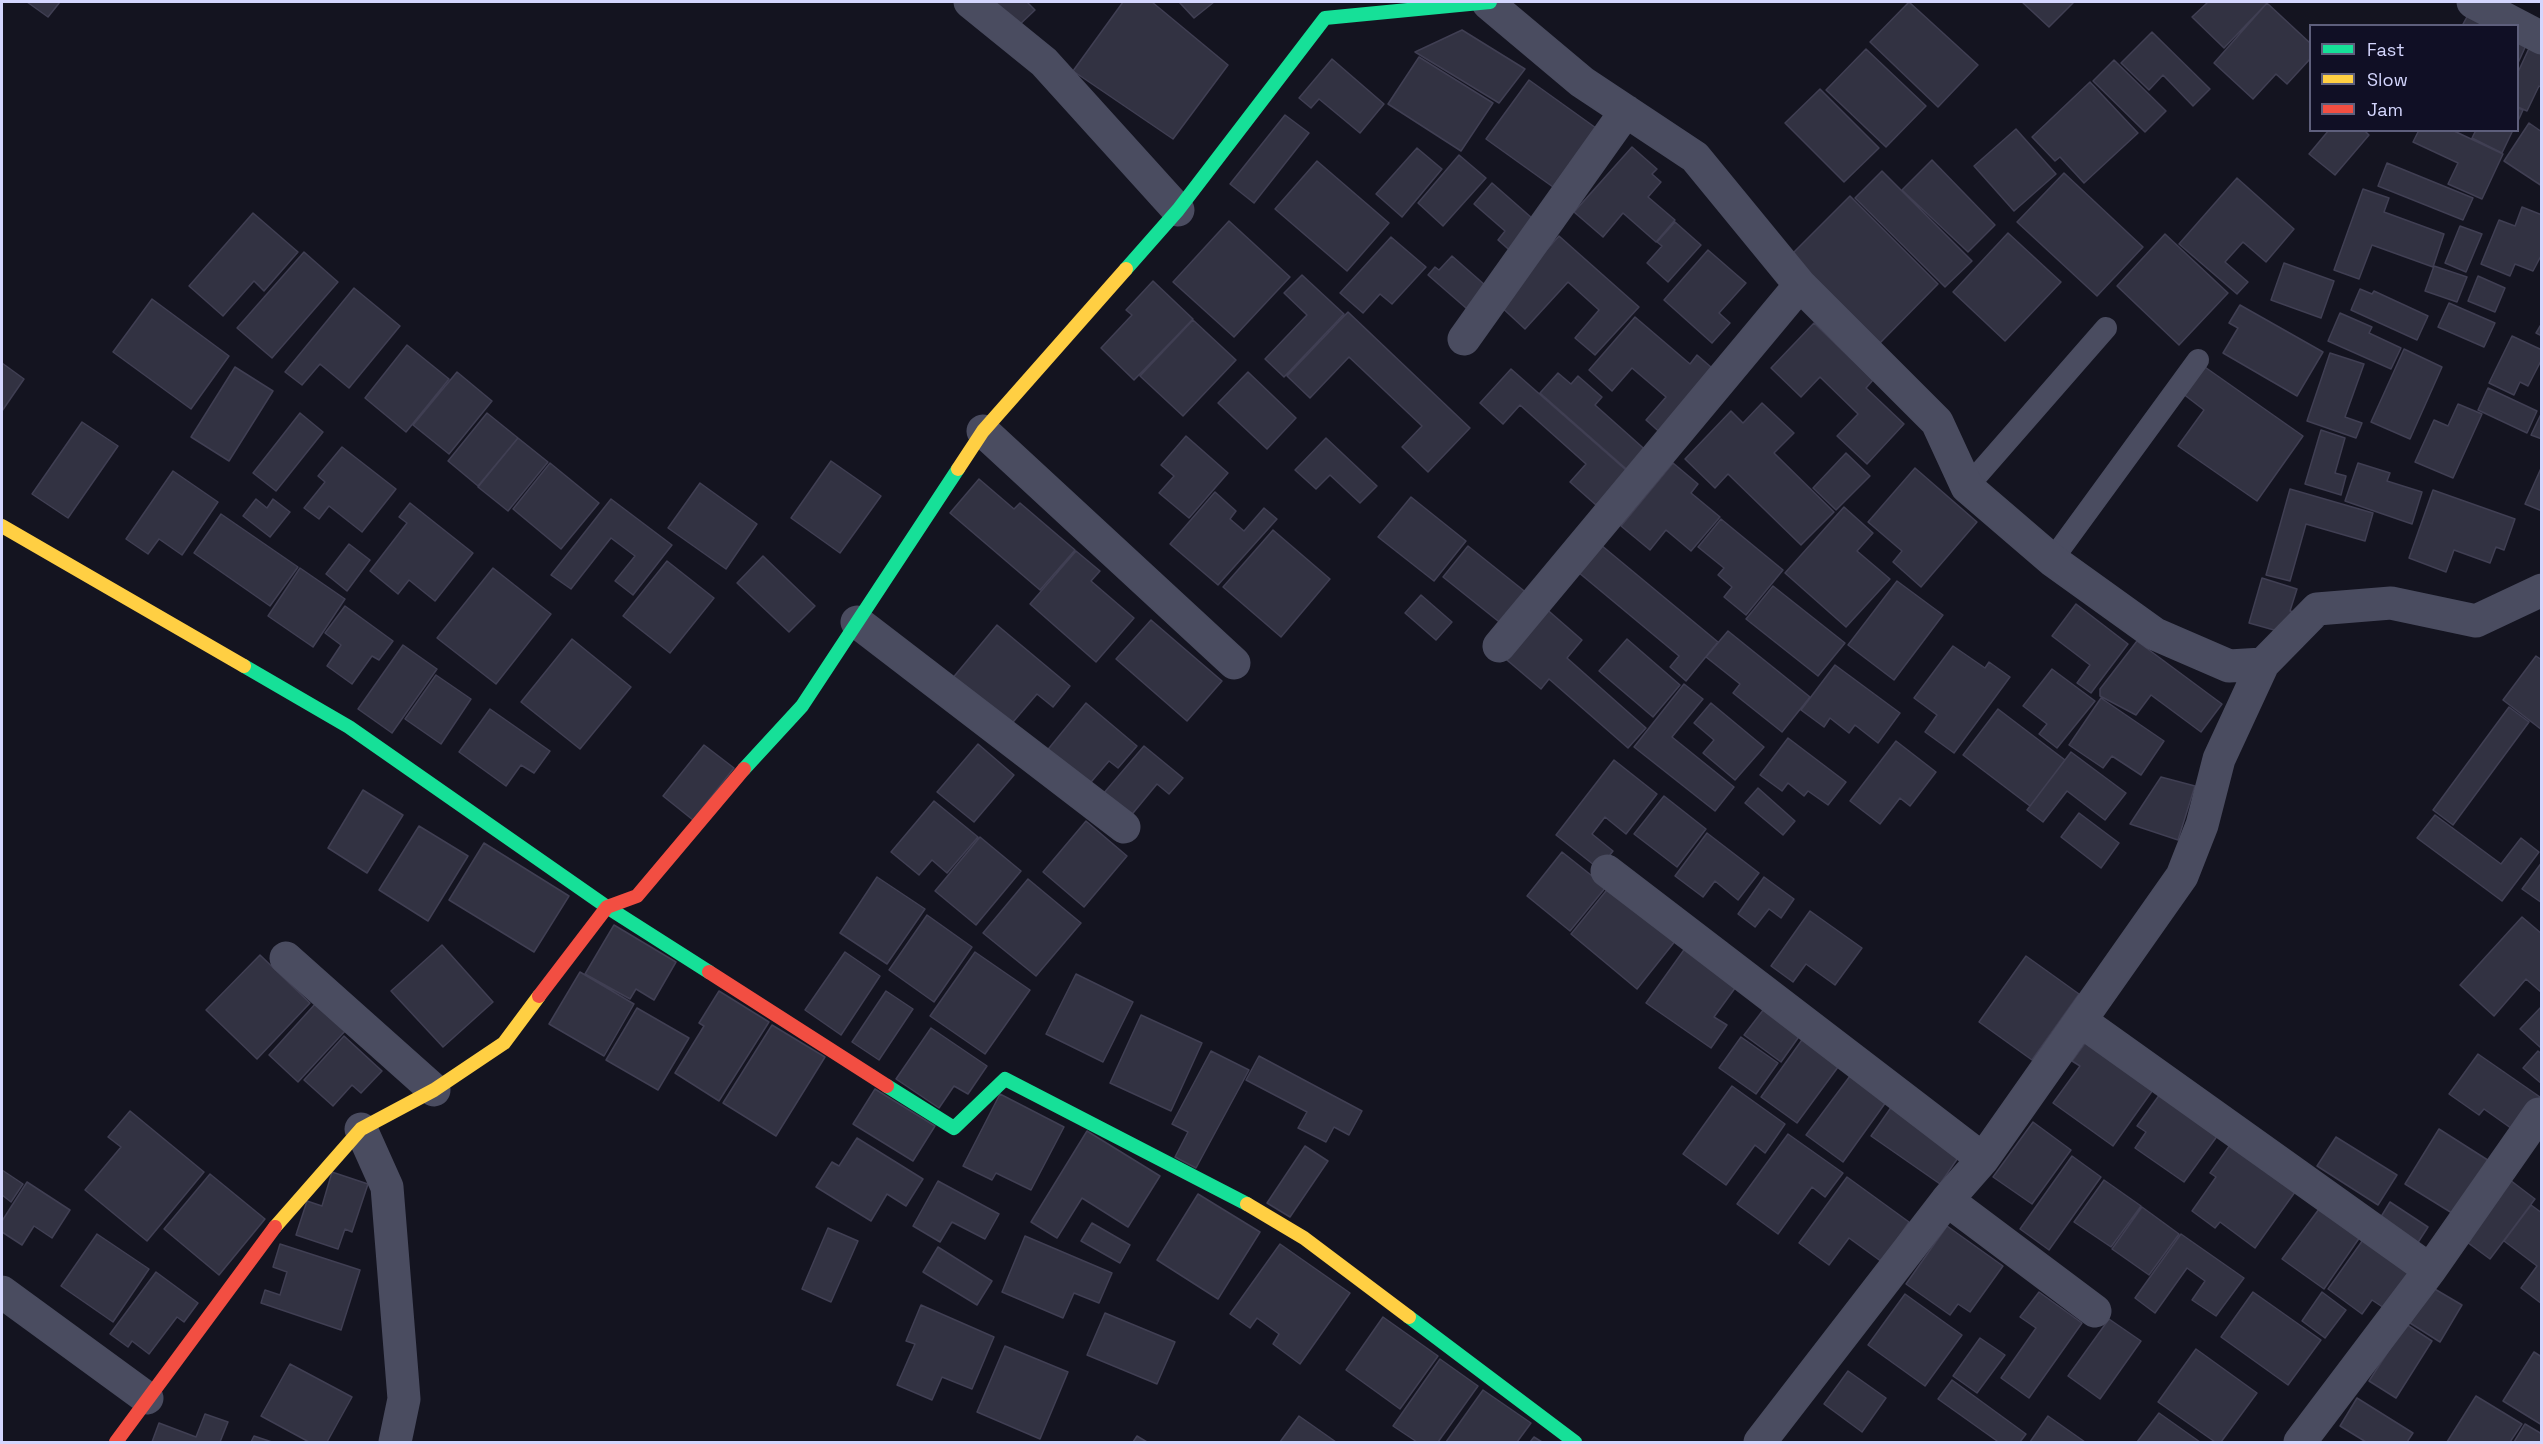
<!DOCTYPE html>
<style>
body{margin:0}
#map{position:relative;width:2543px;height:1444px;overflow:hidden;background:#141420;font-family:"Space Grotesk",sans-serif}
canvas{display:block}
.frame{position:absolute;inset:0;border:3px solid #d4d6fe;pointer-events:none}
.legend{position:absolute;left:2309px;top:24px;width:210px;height:108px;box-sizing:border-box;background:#100f25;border:2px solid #5e5f7c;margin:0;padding:8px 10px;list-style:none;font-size:18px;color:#d4d6fe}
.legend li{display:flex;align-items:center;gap:12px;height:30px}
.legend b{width:30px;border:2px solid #5e5f7c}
</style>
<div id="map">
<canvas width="2543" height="1444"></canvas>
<div class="frame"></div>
<ul class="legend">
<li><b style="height:8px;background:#16e098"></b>Fast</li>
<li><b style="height:8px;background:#ffcf43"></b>Slow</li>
<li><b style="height:8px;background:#f24e42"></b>Jam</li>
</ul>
</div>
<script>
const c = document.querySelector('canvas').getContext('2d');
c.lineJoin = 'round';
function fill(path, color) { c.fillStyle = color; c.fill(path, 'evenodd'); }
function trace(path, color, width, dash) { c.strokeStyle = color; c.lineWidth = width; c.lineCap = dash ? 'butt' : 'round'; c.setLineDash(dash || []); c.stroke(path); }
const building = new Path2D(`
 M27,2H60L48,17Z
 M988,2H1027L1035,10L1015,29Z
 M1123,2H1152L1228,65L1173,139L1073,71Z
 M1179,2H1214L1194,18Z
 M1909,2L1978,65L1938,107L1870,42Z
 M2022,2H2074L2049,27Z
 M2208,2H2207H2268L2224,48L2192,17Z
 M2267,3L2310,43V59L2287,84L2276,74L2253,99L2214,63Z
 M2469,13L2496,26H2462Z
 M1462,30L1525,69L1499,103L1415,52Z
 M2152,32L2210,89L2193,106L2163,75L2149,90L2121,63Z
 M2518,36L2528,41L2518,63Z
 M2531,44L2542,49V88L2539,86L2527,111L2518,107V72Z
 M1866,49L1926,106L1886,147L1826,90Z
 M1419,57L1493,103L1461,151L1388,104Z
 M1332,59L1384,104L1360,133L1319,99L1311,108L1299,98Z
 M2114,60L2166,111L2145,132L2093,81Z
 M1529,80L1596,128L1553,187L1486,139Z
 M2090,82L2138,133L2084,183L2060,157L2055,161L2032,137Z
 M1820,89L1879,148L1844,182L1785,123Z
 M2518,108L2523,110L2518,121Z
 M1285,115L1309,133L1254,203L1230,184Z
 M2529,123L2542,132V186L2504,161Z
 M2016,129L2056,174L2014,211L1974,166Z
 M2329,130H2364L2369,135L2335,175L2309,154Z
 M2419,130H2452L2503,154L2482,199L2448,184L2458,163L2413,142Z
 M2476,130H2513L2502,153L2472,138Z
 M1632,147L1657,169L1652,174L1661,182L1648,197L1675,220L1656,242L1623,213L1603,237L1574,212Z
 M1417,148L1442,169L1402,217L1376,194Z
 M1459,155L1486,178L1443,226L1418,203Z
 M1932,160L1995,225L1968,252L1902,190Z
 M1317,161L1389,223L1347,271L1275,209Z
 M2387,163L2473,198L2463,220L2378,186Z
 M1882,171L1972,261L1945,287L1855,198Z
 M2064,173L2143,247L2097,296L2017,222Z
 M2237,178L2294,229L2266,262L2243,242L2225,262L2248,282L2237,294L2179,244Z
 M1492,183L1541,226L1515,255L1498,240L1505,231L1474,204Z
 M2363,189L2389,198L2384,212L2444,234L2433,267L2372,245L2359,279L2334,270Z
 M1850,196L1938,284L1880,343L1791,255Z
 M2522,207L2542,215V254L2533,271L2515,264L2510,276L2481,264L2499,220L2515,226Z
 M253,213L298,252L264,291L254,281L223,316L189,286Z
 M1229,221L1290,277L1234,337L1173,282Z
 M1675,222L1701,245L1668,282L1647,263L1662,246L1657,242Z
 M2460,226L2482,234L2466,272L2445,263Z
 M2008,233L2061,282L2005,341L1953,292Z
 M2165,234L2228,293L2179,345L2117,286Z
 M1559,236L1639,307L1595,355L1575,338L1599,310L1568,282L1525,329L1498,304Z
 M1391,237L1426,267L1392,304L1380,294L1363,313L1340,293Z
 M1708,250L1746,283L1719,313L1730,323L1712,343L1664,300Z
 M304,252L338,282L272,358L237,328Z
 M1452,256L1494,293L1474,315L1428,275L1435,267L1439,270Z
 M2284,263L2334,281L2321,318L2271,300Z
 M2434,266L2467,277L2457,302L2425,291Z
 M1302,275L1344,314L1284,377L1265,359L1307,315L1284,293Z
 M2478,276L2505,288L2495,312L2468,301Z
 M1153,281L1193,319L1134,380L1101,348L1132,315L1126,310Z
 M354,288L400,326L349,388L320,364L302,385L285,372Z
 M2360,289L2372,294L2374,291L2428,316L2417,340L2351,310Z
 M152,299L229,356L191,409L113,352Z
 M2449,303L2495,323L2484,347L2438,327Z
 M2240,305L2323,352L2297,396L2223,353L2238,328L2229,323Z
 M1348,312L1470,428L1428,472L1402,447L1422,426L1349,357L1310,398L1287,376Z
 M2340,313L2372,327L2369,333L2401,348L2391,369L2328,341Z
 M1635,317L1690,364L1697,355L1719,374L1664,436L1646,420L1666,397L1632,368L1612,391L1589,370Z
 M1193,320L1236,360L1183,416L1140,376Z
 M1814,323L1873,380L1866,388L1904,424L1867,464L1837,436L1858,414L1820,377L1801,397L1771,368Z
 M2542,323V336L2536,333Z
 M2512,336L2542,350V359L2528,386L2520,382L2514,395L2489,383Z
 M407,345L449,379L406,432L365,398Z
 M2404,349L2442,367L2410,439L2371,422Z
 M2330,353L2364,364L2345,417L2362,423L2356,438L2307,421Z
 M2,363L24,379L2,411Z
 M2202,365L2303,436L2257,501L2178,446L2204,410L2182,393Z
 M235,367L273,391L229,461L191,437Z
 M1511,369L1627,471L1596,505L1570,482L1586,464L1520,405L1503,424L1480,403Z
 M457,372L492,401L449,454L413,425Z
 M1248,372L1296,418L1267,449L1218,403Z
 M1558,373L1571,384L1578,376L1602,397L1595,405L1650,454L1632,474L1540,393Z
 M2488,388L2537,411L2527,433L2478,410Z
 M1762,403L1794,433L1774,453L1834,512L1801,545L1728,474L1715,488L1685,459L1731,411L1743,423Z
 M2458,404L2482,414L2453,478L2415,462L2434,420L2448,426Z
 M2542,412V439L2531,435Z
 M300,413L323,432L276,491L253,473Z
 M487,413L518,438L478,486L448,461Z
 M82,422L118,446L68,518L32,494Z
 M2321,430L2345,438L2335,473L2346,476L2341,495L2305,484Z
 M1186,436L1228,473L1189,518L1159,493L1174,476L1161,465Z
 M518,438L548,462L508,511L478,487Z
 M1326,438L1377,486L1360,503L1330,475L1316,489L1295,470Z
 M342,447L396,489L362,532L329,506L319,519L304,508L325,482L318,476Z
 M1846,453L1870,476L1836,510L1813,488Z
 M831,461L881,496L840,553L791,518Z
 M550,463L599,503L561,549L513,509Z
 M1673,463L1698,484L1691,493L1720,517L1691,551L1666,530L1650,550L1621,526Z
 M2358,463L2390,473L2387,481L2422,492L2412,524L2345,501Z
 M2542,466V511L2525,504Z
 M1915,468L1977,522L1921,587L1893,562L1902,551L1868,522Z
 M173,471L218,502L182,555L159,539L148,554L126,539Z
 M979,479L1014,509L1020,503L1075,550L1040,590L950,513Z
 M700,483L757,524L726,569L668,528Z
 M2290,489L2373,513L2365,541L2306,524L2290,581L2266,575Z
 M2433,490L2515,519L2504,550L2496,547L2490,563L2454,550L2446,572L2409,558Z
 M1215,492L1236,511L1230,519L1244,531L1264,508L1277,519L1218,585L1170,544Z
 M1411,497L1466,541L1434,581L1378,537Z
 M256,499L267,508L273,499L290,512L270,537L243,516Z
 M611,499L672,545L633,595L615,581L635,556L611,538L571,589L551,575Z
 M410,503L473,553L435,601L409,580L398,594L370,571L407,523L399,517Z
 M1844,507L1873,533L1857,551L1890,579L1846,627L1785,573Z
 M221,514L298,567L270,606L194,553Z
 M1721,519L1783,570L1746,615L1724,597L1732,587L1718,575L1724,568L1698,547Z
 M1273,530L1330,579L1281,637L1223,587Z
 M349,544L370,560L347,591L326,574Z
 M1601,545L1718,642L1686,681L1670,667L1679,656L1578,572Z
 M1468,546L1528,594L1503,625L1443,577Z
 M1076,551L1100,571L1091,581L1134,618L1096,662L1030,604Z
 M763,556L815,606L789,632L737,583Z
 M667,561L714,598L670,653L623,616Z
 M300,568L345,599L313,647L268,616Z
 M493,568L551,614L496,684L437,638Z
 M2262,578L2297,589L2290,611L2298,613L2292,635L2249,623Z
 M1897,581L1943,615L1894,680L1848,645Z
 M1773,586L1845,643L1818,676L1746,619Z
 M1421,595L1452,622L1436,640L1405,613Z
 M2076,604L2128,644L2091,693L2077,683L2090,665L2052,636Z
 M345,606L393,641L379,660L372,656L352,684L327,666L341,645L325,633Z
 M1543,606L1582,640L1567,658L1646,728L1628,748L1549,679L1541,689L1501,655Z
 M1151,620L1222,681L1187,721L1116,659Z
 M997,625L1070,686L1053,707L1037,694L1008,728L951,680Z
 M1728,631L1810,697L1782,732L1733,693L1740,684L1706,657Z
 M572,639L631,687L580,749L521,702Z
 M1627,639L1680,685L1653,717L1599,671Z
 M2137,641L2222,704L2201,732L2151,695L2136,715L2100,696V689Z
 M403,645L437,669L392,733L358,709Z
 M1953,646L1985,668L1989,662L2010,677L1954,753L1925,732L1937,715L1914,698Z
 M2536,656L2542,660V730L2503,700Z
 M1835,665L1900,713L1878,743L1855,725L1849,733L1830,718L1824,727L1801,710Z
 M2052,669L2095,701L2057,748L2039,734L2047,724L2023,706Z
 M436,675L471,699L441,744L405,719Z
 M1684,684L1703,699L1672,737L1734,787L1715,811L1634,747Z
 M2101,698L2164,741L2141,775L2112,756L2103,768L2069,745Z
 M1086,703L1137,746L1118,768L1109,761L1086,788L1045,753Z
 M1711,703L1764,747L1735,780L1703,753L1714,740L1694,723Z
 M2509,707L2529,722L2453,825L2433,810Z
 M490,709L550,751L534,773L521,765L506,786L459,752Z
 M1998,709L2065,760L2030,806L1963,755Z
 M1788,738L1846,782L1828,805L1808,791L1804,796L1788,783L1782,791L1760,775Z
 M1896,741L1936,772L1910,806L1900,798L1880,824L1850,801Z
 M978,744L1014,775L974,822L937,792Z
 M704,745L734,768L693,820L663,796Z
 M1144,746L1183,778L1169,794L1157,784L1124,824L1097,801Z
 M2071,752L2126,793L2105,820L2067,791L2043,822L2027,810Z
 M1614,760L1657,794L1626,834L1605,817L1592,834L1613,851L1599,869L1556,835Z
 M2161,777L2195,786L2178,840L2130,824Z
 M1758,788L1795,821L1783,835L1745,803Z
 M363,790L403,815L367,873L328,848Z
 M1664,796L1706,829L1677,867L1634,834Z
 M934,801L978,837L947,873L932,860L919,875L891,852Z
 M2079,813L2119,843L2101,868L2061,837Z
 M2435,815L2501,864L2521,838L2539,852L2502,901L2417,838Z
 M1086,821L1127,856L1084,907L1043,872Z
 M419,826L468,856L428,921L379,890Z
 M1707,833L1759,873L1738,900L1715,881L1703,897L1675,876Z
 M980,837L1021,871L976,925L935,891Z
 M484,843L569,896L534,952L449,900Z
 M1562,852L1606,887L1570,931L1527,896Z
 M2542,862V903L2522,889Z
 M877,877L925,909L887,964L840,933Z
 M1764,877L1794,899L1781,918L1769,909L1755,927L1738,914Z
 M1028,879L1081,923L1036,976L983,933Z
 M1610,886L1676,940L1637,989L1571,934Z
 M1810,911L1862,948L1835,985L1806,964L1793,982L1771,966Z
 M927,915L972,947L934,1002L889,970Z
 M2522,917L2542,934V993L2526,979L2494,1016L2460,985Z
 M614,925L676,962L654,1000L636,989L630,999L585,974Z
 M442,945L493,1002L443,1047L391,991Z
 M1686,947L1738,984L1714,1017L1727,1025L1711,1048L1646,1003Z
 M845,952L880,976L841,1035L805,1010Z
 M975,952L1030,990L985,1054L930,1016Z
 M260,955L310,1003L257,1059L206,1010Z
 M2026,956L2079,994L2032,1060L1979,1022Z
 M580,972L634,1004L604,1056L549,1024Z
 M1076,974L1133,1002L1103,1062L1046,1034Z
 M719,991L769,1022L719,1101L675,1073L704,1026L699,1023Z
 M886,991L913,1009L879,1060L852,1042Z
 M316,1003L346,1030L298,1082L269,1055Z
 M1767,1005L1803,1031L1781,1062L1744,1035Z
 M2542,1006V1047L2541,1048L2520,1029Z
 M637,1008L689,1038L658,1090L606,1060Z
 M1141,1015L1202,1043L1171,1111L1110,1083Z
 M772,1025L825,1057L776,1136L723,1103Z
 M931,1028L987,1066L968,1094L954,1086L939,1108L896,1079Z
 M344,1036L382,1071L361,1093L352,1085L333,1106L304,1080Z
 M1741,1037L1778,1063L1756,1094L1719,1068Z
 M1804,1037L1841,1063L1797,1123L1761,1097Z
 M2088,1039L2155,1087L2113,1146L2053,1103L2080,1066L2072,1061Z
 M1211,1051L1249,1070L1196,1168L1175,1157L1188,1132L1172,1124Z
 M2538,1051L2542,1054V1084L2523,1068Z
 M2478,1054L2540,1097L2515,1131L2484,1109L2479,1115L2449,1094Z
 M1259,1056L1362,1111L1349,1135L1334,1127L1326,1142L1298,1128L1307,1112L1246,1080Z
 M1850,1076L1886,1102L1843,1162L1806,1135Z
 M1732,1086L1785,1124L1765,1153L1755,1145L1726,1185L1683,1154Z
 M875,1089L935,1126L913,1161L853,1124Z
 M1000,1094L1064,1127L1031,1190L996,1173L992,1180L963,1166Z
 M2160,1094L2218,1135L2184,1182L2135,1148L2146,1132L2137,1126Z
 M1892,1106L1960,1155L1940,1184L1871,1136Z
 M130,1111L204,1172L147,1241L85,1190L121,1147L108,1137Z
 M2033,1122L2071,1150L2032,1204L1993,1177Z
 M2439,1129L2494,1164L2460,1218L2405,1184Z
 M1087,1131L1160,1176L1128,1227L1082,1198L1057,1238L1031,1222Z
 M1788,1134L1843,1173L1825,1197L1812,1187L1778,1234L1737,1204Z
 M2336,1137L2397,1175L2378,1205L2317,1166Z
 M857,1138L923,1179L906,1206L887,1194L871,1221L816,1187L832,1162L839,1166Z
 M2230,1145L2295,1192L2255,1248L2220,1222L2215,1228L2192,1211L2216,1177L2210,1173Z
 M1305,1146L1328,1161L1290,1217L1267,1203Z
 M2072,1156L2101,1177L2049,1250L2020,1229Z
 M2,1170L23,1184L11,1202L2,1195Z
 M332,1172L368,1184L352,1232L345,1229L338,1249L296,1235L307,1201L322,1206Z
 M210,1174L265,1219L219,1275L164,1229Z
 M1847,1177L1909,1222L1882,1262L1849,1238L1829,1265L1799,1243Z
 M2506,1177L2535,1199L2490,1259L2460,1237Z
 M2104,1180L2141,1206L2111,1247L2074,1222Z
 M938,1181L999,1214L985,1239L952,1222L940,1242L913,1226Z
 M27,1182L70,1210L52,1238L34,1226L22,1245L2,1232V1221Z
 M1198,1194L1260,1232L1218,1299L1157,1260Z
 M2390,1202L2428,1227L2417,1244L2379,1220Z
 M2531,1205L2542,1213V1304L2521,1288L2537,1266L2504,1241Z
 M2142,1207L2179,1234L2149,1275L2112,1249Z
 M2319,1209L2360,1237L2324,1289L2282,1259Z
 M1092,1223L1130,1245L1120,1263L1081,1241Z
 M1947,1226L2003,1266L1970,1312L1958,1304L1950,1315L1906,1284Z
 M828,1228L858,1241L831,1302L802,1289Z
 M97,1234L149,1269L113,1322L61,1286Z
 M2181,1234L2244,1278L2216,1316L2192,1300L2205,1281L2187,1268L2155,1313L2135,1298Z
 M1025,1236L1112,1273L1099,1303L1074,1293L1063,1318L1002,1292Z
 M2365,1237L2414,1272L2387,1310L2372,1300L2362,1314L2328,1289Z
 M280,1244L360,1270L341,1330L261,1303L265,1290L280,1295L287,1272L273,1267Z
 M1280,1244L1350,1293L1300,1364L1273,1344L1279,1334L1257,1318L1250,1328L1230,1314Z
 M938,1247L992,1281L977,1305L923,1272Z
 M156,1272L198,1303L184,1322L177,1317L149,1354L132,1341L128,1347L110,1334Z
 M2433,1288L2462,1305L2440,1342L2410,1323Z
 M2039,1292L2082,1323L2029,1398L2001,1378L2036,1328L2020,1317Z
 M2253,1292L2321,1340L2288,1385L2221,1337Z
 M2322,1292L2346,1310L2325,1338L2302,1321Z
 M1905,1294L1962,1335L1925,1386L1868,1345Z
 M921,1305L994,1337L972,1389L942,1377L932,1400L897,1385L915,1344L906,1341Z
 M1105,1313L1175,1342L1157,1384L1087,1355Z
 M1383,1317L1438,1356L1400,1409L1346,1370Z
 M2109,1319L2141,1341L2100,1399L2068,1376Z
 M2406,1324L2432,1341L2396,1398L2369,1381Z
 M1980,1338L2005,1355L1977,1393L1953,1376Z
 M1005,1346L1068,1372L1040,1439L977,1412Z
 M2196,1349L2257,1393L2221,1442H2215L2158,1402Z
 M2534,1352L2542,1357V1425L2503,1401Z
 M1440,1359L1478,1386L1438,1442H1417L1393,1426Z
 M290,1364L352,1397L327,1442H309L261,1416Z
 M1848,1371L1886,1398L1862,1432L1824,1404Z
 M1952,1380L2026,1434L2020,1442H1996L1997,1441L1938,1399Z
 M1483,1390L1531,1423L1517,1442H1446Z
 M2476,1396L2522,1424L2510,1442H2447Z
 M2357,1398L2413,1433L2407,1442H2366L2340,1426Z
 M2159,1413L2200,1442H2137Z
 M205,1414L228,1422L220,1442H152L159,1423L196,1437Z
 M1299,1416L1336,1442H1280Z
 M2048,1416L2085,1442H2030Z
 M2525,1424L2542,1434V1442H2514Z
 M254,1436L272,1442H251Z
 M1137,1436L1147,1442H1133Z
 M1534,1437L1542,1442H1530Z`);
const lane = new Path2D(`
 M1967,487L2106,328
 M2052,560L2198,360`);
const street = new Path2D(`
 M970,2L1044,62L1178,210
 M2473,2L2542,38
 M1488,3L1582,82L1695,157L1800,285L1937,422L1967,487L2052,560L2155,634L2229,666L2263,664
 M1464,339L1626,111
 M983,431L1234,663
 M857,622L1124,827
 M1499,646L1800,285
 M1607,871L1983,1159
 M286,958L434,1090
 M2081,1021L2430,1270
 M361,1129L387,1187L404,1399L395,1442
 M1947,1200L2095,1311
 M2,1292L147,1398
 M1760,1442L1947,1200L1983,1159L2182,876L2202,825L2219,759L2263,664L2317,609L2391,603L2476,621L2542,590
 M2300,1442L2430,1270L2539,1114`);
const fast = new Path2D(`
 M1126,269L1178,210L1325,18L1490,2
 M244,666L349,727L607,907L709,972
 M744,769L802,706L958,469
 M887,1086L954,1128L1005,1079L1247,1204
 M1409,1317L1575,1442`);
const slow = new Path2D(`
 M958,469L983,431L1126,269
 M2,526L244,666
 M1247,1204L1304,1238L1409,1317
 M275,1227L361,1129L434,1090L504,1043L539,996`);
const jam = new Path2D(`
 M709,972L887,1086
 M539,996L607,907L637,896L744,769
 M116,1442L275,1227`);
fill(building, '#323242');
trace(building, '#403f53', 1.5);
trace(lane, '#4a4c60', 22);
trace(street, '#4a4c60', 33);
trace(fast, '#16e098', 14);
trace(slow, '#ffcf43', 14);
trace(jam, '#f24e42', 14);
</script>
